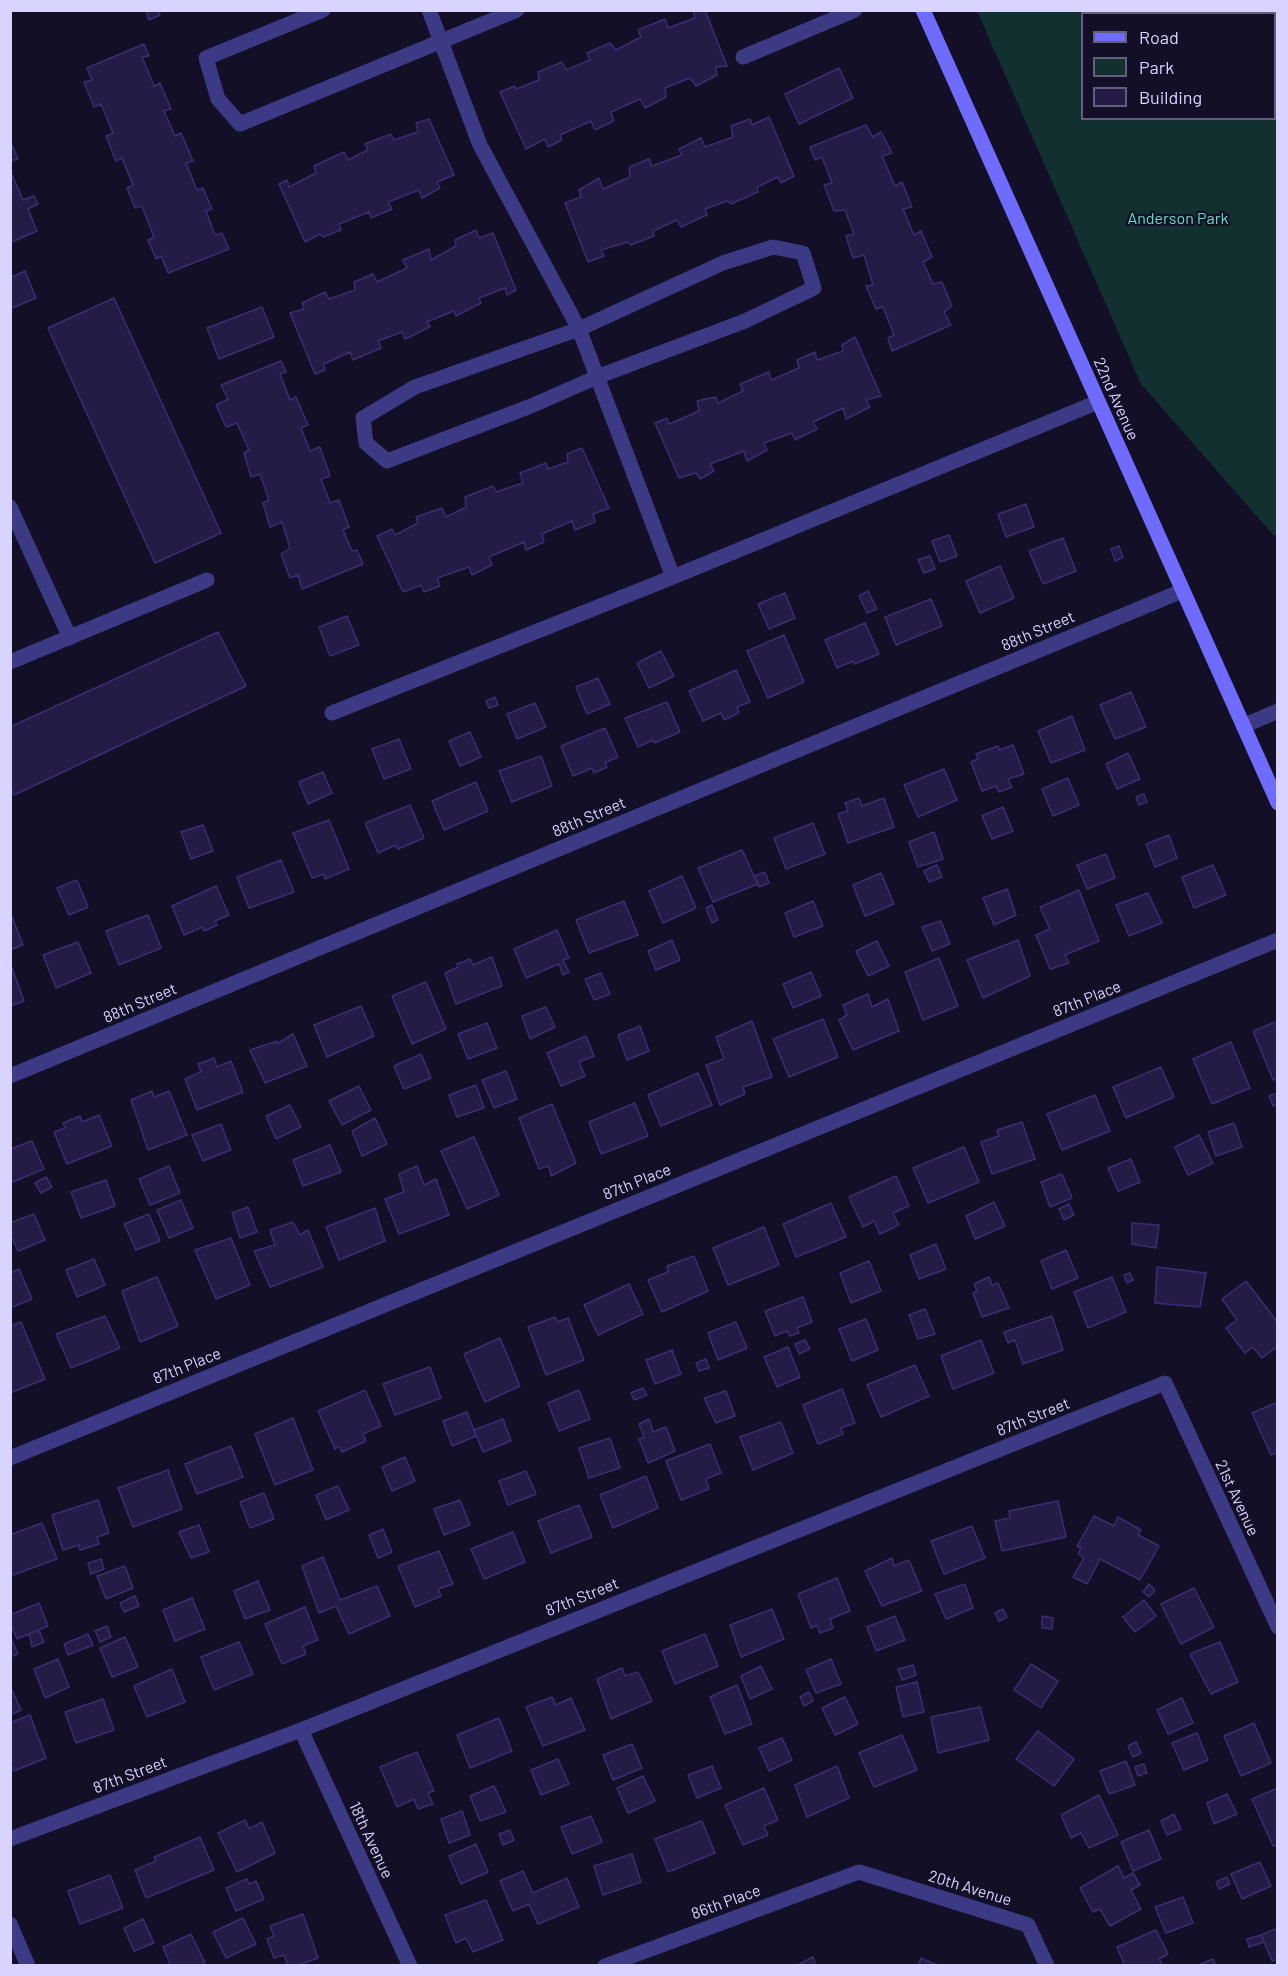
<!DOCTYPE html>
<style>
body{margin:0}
#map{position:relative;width:1288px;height:1976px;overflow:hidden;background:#130f26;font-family:Barlow,sans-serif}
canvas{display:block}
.frame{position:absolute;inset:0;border:12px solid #d9d4ff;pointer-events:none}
.legend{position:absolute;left:1081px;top:12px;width:195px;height:108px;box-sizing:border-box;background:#130f26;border:2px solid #625e7d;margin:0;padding:8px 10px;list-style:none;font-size:18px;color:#d9d4ff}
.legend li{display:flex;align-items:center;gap:12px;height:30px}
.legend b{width:30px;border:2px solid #625e7d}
</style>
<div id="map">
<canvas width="1288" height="1976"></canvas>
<div class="frame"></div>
<ul class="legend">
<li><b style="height:8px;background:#6f6bff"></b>Road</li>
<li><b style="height:16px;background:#12302f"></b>Park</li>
<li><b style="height:16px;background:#241b47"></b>Building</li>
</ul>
</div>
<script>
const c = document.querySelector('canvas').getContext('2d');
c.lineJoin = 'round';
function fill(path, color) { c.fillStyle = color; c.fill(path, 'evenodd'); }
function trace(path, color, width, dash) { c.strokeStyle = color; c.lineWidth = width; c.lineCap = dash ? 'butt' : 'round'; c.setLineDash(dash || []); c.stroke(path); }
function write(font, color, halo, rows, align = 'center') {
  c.font = font + ' Barlow,sans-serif'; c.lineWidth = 4.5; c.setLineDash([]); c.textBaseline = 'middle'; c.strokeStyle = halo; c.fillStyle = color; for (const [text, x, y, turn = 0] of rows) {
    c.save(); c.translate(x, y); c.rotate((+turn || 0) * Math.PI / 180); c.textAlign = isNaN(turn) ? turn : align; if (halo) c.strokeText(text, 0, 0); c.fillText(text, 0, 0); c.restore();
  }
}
const green = new Path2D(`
 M977,11H1277V534L1274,536L1141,384ZM1082,14H1274V118H1082Z`);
const building = new Path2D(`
 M146,10H158L160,15L149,20Z
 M693,10H705L727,66L716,67L717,75L696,86L690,78L665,88L666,97L645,108L640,99L611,112L614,121L595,130L591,121L560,135L562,140L548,147L545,139L526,149L500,92L515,86L516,89L539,80L538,72L562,62L566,70L590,60L587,53L610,43L616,50L641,37L638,30L665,19L668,28L695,18Z
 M144,44L149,56L142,57L154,86L160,83L171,109L164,111L175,136L181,133L193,161L186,163L197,190L203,188L212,209L206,211L215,235L222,233L229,249L168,273L161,256L156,259L148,240L154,237L142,206L135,208L127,188L133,185L122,158L116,161L106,136L113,133L101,104L94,107L84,82L92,80L87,68Z
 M839,68L853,98L799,124L785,94Z
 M769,117L794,176L781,183L778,177L757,187L758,192L731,204L727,201L705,209L707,215L681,227L677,220L653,231L654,236L631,245L628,242L601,250L604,256L588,262L565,203L581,197L579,190L599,178L603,189L630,177L629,167L649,159L652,166L682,155L679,149L701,138L705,147L733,137L731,126L750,119L752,125Z
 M429,119L454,175L437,182L440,188L422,198L419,190L388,202L392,209L371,218L369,212L339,224L341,230L323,237L320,234L305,242L279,184L287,180L289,187L316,173L314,166L344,152L348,160L368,150L365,144L391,134L394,140L418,132L416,123Z
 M866,125L873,137L881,132L892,153L882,156L895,186L902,182L912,207L903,209L914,235L921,231L932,257L923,262L933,284L942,282L952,306L944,312L951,325L892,351L888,338L894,335L883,307L876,309L866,286L873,285L864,255L853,258L846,236L854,234L845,210L834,211L824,185L832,183L822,157L815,160L810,147Z
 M12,145L18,159L10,161V146Z
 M10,170L23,200L34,196L38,204L28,209L37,231L10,243Z
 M476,230L479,238L493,233L516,290L507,295L505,288L479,298L481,303L456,316L454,311L427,322L430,327L405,339L402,332L378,341L381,348L353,360L350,352L324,364L325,370L315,374L290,313L304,309L302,303L325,292L329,299L355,290L354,282L373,274L377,282L407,268L403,260L429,249L431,260L456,246L455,240Z
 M25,271L36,298L10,309V278Z
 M114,298L221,533L155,563L48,328Z
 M262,307L274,337L219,359L207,328Z
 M855,337L881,396L866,400L870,407L846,419L843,408L813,422L817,429L795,440L792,433L764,443L767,450L747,461L744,451L710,464L714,471L700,479L696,473L679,478L655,423L667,418L669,424L699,411L697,401L716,397L718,403L743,391L740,384L769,372L771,380L799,368L797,360L815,352L817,360L843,351L842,345Z
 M281,361L286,372L280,374L290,400L296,397L308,425L301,428L310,451L320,447L330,476L321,479L330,503L339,500L349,527L343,530L352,551L357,550L363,564L302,589L298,575L290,578L281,554L290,548L282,522L270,527L263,503L269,500L260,474L251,477L244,453L249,450L237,423L226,427L216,405L228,399L221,385Z
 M582,448L609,508L593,514L595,522L575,530L572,521L542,534L544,542L526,550L524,542L489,557L492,565L472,575L469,567L437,578L440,586L424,592L421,585L403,592L377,536L392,529L395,535L418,523L416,517L442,508L446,517L466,507L465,497L493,486L496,492L523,483L520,473L546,463L548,469L568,462L567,454Z
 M1026,504L1034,527L1006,537L998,514Z
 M949,535L957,556L940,562L932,541Z
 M1063,538L1076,571L1043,584L1029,551Z
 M1119,546L1123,557L1115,561L1111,549Z
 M930,556L935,569L924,573L918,560Z
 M1000,566L1014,598L980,613L966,581Z
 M868,591L877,609L867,613L859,596Z
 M785,593L795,618L769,629L758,604Z
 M931,599L942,626L896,645L885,617Z
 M347,616L359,645L330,656L319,627Z
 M865,623L879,654L854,664L853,661L837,668L825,640Z
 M218,632L246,686L14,795L10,788V727Z
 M784,635L804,682L768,698L747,651Z
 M661,651L674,676L649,688L637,663Z
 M736,670L750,702L737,707L739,713L724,720L721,713L703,721L689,691Z
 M598,678L610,704L587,714L576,687Z
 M1131,692L1146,727L1115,739L1100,705Z
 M495,697L498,705L489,708L486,701Z
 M667,702L680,732L654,743L653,740L638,747L625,718Z
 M535,703L546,727L517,739L507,714Z
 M1072,716L1085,750L1051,763L1038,731Z
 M605,728L618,757L605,763L607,767L594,773L592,768L573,776L561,746Z
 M470,732L481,757L460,766L449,741Z
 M399,739L411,769L384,779L372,749Z
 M1013,745L1024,774L1008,779L1012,787L999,792L996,786L982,791L971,762L978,759L976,754L998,746L999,750Z
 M1128,753L1140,779L1117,789L1106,764Z
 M541,756L552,786L512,802L499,771Z
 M944,769L957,800L918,817L904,785Z
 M323,772L332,793L308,804L299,782Z
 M1068,778L1079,805L1053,816L1042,789Z
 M476,782L488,811L444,830L432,801Z
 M1144,794L1147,802L1139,805L1136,797Z
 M859,798L862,806L884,798L894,827L848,843L838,814L848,811L845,803Z
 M410,805L424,838L398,849L396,845L378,853L365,823Z
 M1003,807L1013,831L992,839L982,816Z
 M329,820L349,869L325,879L324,874L312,878L293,833Z
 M813,823L825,854L786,869L774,838Z
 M203,825L213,851L191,859L181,832Z
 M934,832L943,859L918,867L909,842Z
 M1169,835L1177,858L1155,867L1146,844Z
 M742,850L758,884L713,902L698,868Z
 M1106,854L1115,878L1087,889L1077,865Z
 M281,860L294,892L249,908L237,877Z
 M937,865L942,877L929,882L924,871Z
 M1213,865L1226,895L1194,908L1182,877Z
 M765,872L769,883L759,887L754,876Z
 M881,873L894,904L865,916L853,885Z
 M682,876L696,908L663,923L649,891Z
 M77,880L88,907L69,915L57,888Z
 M216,886L229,915L215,921L217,925L204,931L202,927L184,935L172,906Z
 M1007,889L1016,915L994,925L983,898Z
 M1079,890L1099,941L1065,955L1069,963L1050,969L1036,935L1050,929L1040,907Z
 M1148,893L1162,923L1129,936L1116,905Z
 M624,901L638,935L589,953L576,920Z
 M813,901L823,926L794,937L785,913Z
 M712,905L718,920L712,923L706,908Z
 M148,915L161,948L119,965L106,931Z
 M10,917H12L23,945L10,950Z
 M941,921L950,944L932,951L922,927Z
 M557,930L569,958L563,960L569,972L563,975L559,964L526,978L514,949Z
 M672,940L680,960L656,970L648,951Z
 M1018,940L1030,976L983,998L967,960Z
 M877,941L889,966L868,976L856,951Z
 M78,942L91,973L56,988L43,955Z
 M492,957L502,986L456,1004L445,973L458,967L457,964L470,959L473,965Z
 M939,958L958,1006L923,1020L905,972Z
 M10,968H12L24,1001L10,1006Z
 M811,972L821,996L793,1008L783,984Z
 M601,973L610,994L594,1000L585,979Z
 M426,982L446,1029L412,1044L392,996Z
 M868,994L872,1007L888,999L899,1031L853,1050L839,1020L847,1015L843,1005Z
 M361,1006L374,1036L327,1057L314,1025Z
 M546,1007L555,1027L530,1039L522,1016Z
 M823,1019L838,1057L789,1077L773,1039Z
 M752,1021L772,1077L743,1087L745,1094L720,1105L706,1065L724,1059L716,1037Z
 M1278,1021V1079L1273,1080L1253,1031Z
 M487,1023L497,1048L468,1059L458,1034Z
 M640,1026L649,1051L627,1060L618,1035Z
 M293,1034L307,1066L265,1083L250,1050L277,1041V1044Z
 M586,1036L594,1056L579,1062L585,1076L561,1086L547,1053Z
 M1231,1042L1250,1088L1212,1104L1193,1059Z
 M421,1054L431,1078L404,1089L394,1066Z
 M214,1058L217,1067L231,1061L243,1092L197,1110L185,1079L201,1072L198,1064Z
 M1161,1067L1174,1097L1126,1118L1113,1087Z
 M506,1071L517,1099L494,1108L482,1080Z
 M698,1073L712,1105L661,1126L648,1095Z
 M476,1085L484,1108L457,1117L449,1095Z
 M359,1086L371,1110L342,1125L329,1101Z
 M152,1091L154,1097L169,1091L187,1135L148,1150L131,1100Z
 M1278,1093V1104L1273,1106L1269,1096Z
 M1095,1095L1110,1131L1062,1150L1047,1114Z
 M635,1103L648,1136L601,1154L589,1122Z
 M552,1104L576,1163L551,1176L549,1166L539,1169L519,1118Z
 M290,1105L301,1127L276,1139L266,1116Z
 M99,1115L112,1146L67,1164L54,1132L65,1128L63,1123L80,1116L82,1122Z
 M375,1118L387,1144L362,1156L352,1131Z
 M1022,1122L1035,1159L992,1174L981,1142L999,1136L997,1130Z
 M1234,1123L1242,1147L1216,1156L1208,1132Z
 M221,1124L231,1150L203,1161L192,1135Z
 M1199,1135L1213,1163L1188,1175L1175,1147Z
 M474,1137L499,1195L467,1209L441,1151Z
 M32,1141L44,1169L10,1183V1149Z
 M330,1145L341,1172L303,1186L293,1160Z
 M964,1147L979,1182L928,1203L913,1168Z
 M1131,1159L1140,1182L1118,1191L1108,1168Z
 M169,1166L180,1193L150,1205L139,1179Z
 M417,1166L424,1185L436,1179L449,1215L399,1234L385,1199L404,1192L399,1174Z
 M1062,1174L1072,1198L1050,1207L1041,1182Z
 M896,1176L909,1206L893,1213L899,1225L880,1234L874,1221L863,1227L849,1197Z
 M46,1177L52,1187L41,1193L35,1183Z
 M106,1180L115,1206L81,1218L71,1192Z
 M181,1200L193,1228L169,1238L157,1210Z
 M994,1202L1005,1226L975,1239L966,1216Z
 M831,1203L846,1237L796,1257L783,1224Z
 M1069,1204L1074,1215L1064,1220L1059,1209Z
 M248,1207L257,1232L240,1238L232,1213Z
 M375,1208L385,1241L339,1260L326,1227Z
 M34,1214L45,1240L18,1251L10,1234V1223Z
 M149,1214L160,1241L136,1250L124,1224Z
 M293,1222L300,1235L308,1230L323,1267L270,1287L254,1251L275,1245L270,1230Z
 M1132,1223L1159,1225L1156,1248L1132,1244Z
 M764,1227L779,1265L728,1285L713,1248Z
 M231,1238L250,1285L216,1299L195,1250Z
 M936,1244L946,1269L919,1279L910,1255Z
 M1066,1250L1078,1278L1052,1289L1041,1261Z
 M694,1256L708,1291L662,1312L648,1280L668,1272L667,1266Z
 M94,1259L105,1285L77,1297L66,1270Z
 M869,1261L881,1291L851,1303L840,1273Z
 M1157,1267L1206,1273L1200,1307L1155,1303Z
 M19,1269L32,1299L10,1308V1273Z
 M1130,1273L1133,1280L1127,1283L1124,1275Z
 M157,1277L178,1326L140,1342L122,1291Z
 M989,1277L992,1285L998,1283L1009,1308L982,1317L973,1293L977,1291L974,1284Z
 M1112,1277L1126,1312L1088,1328L1074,1292Z
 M1246,1281L1278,1323V1346L1262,1358L1253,1347L1245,1353L1226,1328L1237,1320L1222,1299Z
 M629,1284L643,1314L598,1335L584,1305Z
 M803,1297L812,1322L797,1328L799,1333L790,1336L787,1331L775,1336L765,1311Z
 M925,1309L935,1334L918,1339L909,1315Z
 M105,1316L120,1348L71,1368L56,1334Z
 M1052,1316L1063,1350L1023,1364L1015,1340L1008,1343L1004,1332Z
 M555,1317L557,1322L568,1318L584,1360L546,1375L528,1327Z
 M866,1319L878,1350L852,1361L839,1329Z
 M21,1322L45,1379L10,1393V1326Z
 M736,1322L747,1348L718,1360L708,1333Z
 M500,1338L520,1386L485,1402L464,1354Z
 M805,1340L810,1349L799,1354L795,1344Z
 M981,1340L994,1373L953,1389L941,1356Z
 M788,1347L800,1377L777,1387L764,1357Z
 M672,1350L681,1374L655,1384L646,1360Z
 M706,1359L709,1368L699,1371L696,1363Z
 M915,1365L929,1396L881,1417L867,1385Z
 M430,1367L441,1398L395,1415L383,1384Z
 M643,1388L647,1395L634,1400L631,1393Z
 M842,1389L855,1423L841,1428L843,1434L818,1444L803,1405Z
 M365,1390L381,1426L363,1434L366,1441L342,1452L339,1446L335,1449L318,1411Z
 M579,1390L590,1419L559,1431L548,1403Z
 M726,1391L735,1416L716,1423L704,1398Z
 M1278,1402V1452L1271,1455L1252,1413Z
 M467,1412L476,1436L452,1446L443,1421Z
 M293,1418L313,1470L275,1485L255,1434Z
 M503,1419L511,1441L483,1452L474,1430Z
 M649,1419L653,1432L666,1427L675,1451L648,1463L639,1439L644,1437L639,1424Z
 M781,1422L793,1453L753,1470L740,1437Z
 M610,1438L620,1468L589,1478L579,1448Z
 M710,1444L721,1473L706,1479L709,1489L681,1500L666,1461Z
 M231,1446L243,1477L197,1494L185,1464Z
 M405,1457L415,1481L392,1491L382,1467Z
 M168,1470L182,1509L133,1527L118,1488Z
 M526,1471L536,1494L508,1505L499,1481Z
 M646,1476L658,1508L613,1528L600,1495Z
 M338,1486L349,1510L326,1520L316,1495Z
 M264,1493L274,1519L250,1528L240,1502Z
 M98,1500L109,1533L97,1537L99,1544L80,1550L79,1545L63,1550L52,1515Z
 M460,1500L470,1525L444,1535L434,1509Z
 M1058,1501L1066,1537L1002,1551L995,1521L1010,1518L1009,1511Z
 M579,1505L592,1537L551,1553L538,1521Z
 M1094,1516L1114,1526L1118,1517L1141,1530L1138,1535L1159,1546L1140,1580L1100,1559L1087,1584L1073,1577L1084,1558L1078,1554L1081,1548L1077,1546Z
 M42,1523L57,1559L10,1576V1535Z
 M199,1525L209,1552L191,1558L179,1532Z
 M972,1526L985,1558L944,1574L931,1541Z
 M383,1529L392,1552L378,1558L369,1535Z
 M513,1532L525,1562L484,1579L471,1549Z
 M439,1551L453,1584L438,1589L441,1596L415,1607L398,1566Z
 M323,1557L340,1600L377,1586L390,1616L349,1634L336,1606L319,1613L302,1566Z
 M892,1558L894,1566L909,1560L922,1591L882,1606L865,1571Z
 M101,1559L104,1569L91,1574L88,1563Z
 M125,1566L133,1588L106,1599L97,1576Z
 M837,1578L850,1611L830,1619L833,1628L820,1633L817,1625L811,1628L798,1594Z
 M258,1581L270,1610L245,1619L234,1591Z
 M965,1584L973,1608L946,1619L935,1594Z
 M1149,1584L1155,1590L1149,1597L1143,1592Z
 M1194,1588L1214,1627L1181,1644L1161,1604Z
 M135,1596L139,1606L124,1612L120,1603Z
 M192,1598L205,1629L175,1641L163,1610Z
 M1144,1600L1156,1616L1135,1632L1123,1617Z
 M39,1603L48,1626L17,1639L10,1623V1615Z
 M305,1607L318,1640L303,1646L306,1654L282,1664L265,1624Z
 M772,1609L784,1639L741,1657L730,1625Z
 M1003,1609L1007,1617L999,1621L995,1613Z
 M895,1616L905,1640L876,1651L867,1627Z
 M1042,1616L1053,1618L1052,1629L1042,1628Z
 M107,1626L111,1637L100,1642L95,1631Z
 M39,1630L44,1642L32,1647L29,1634Z
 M88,1634L93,1645L68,1655L64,1644Z
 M705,1634L718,1666L675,1684L662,1651Z
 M10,1636L18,1654L10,1657Z
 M125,1637L138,1667L112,1677L100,1648Z
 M239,1642L253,1674L214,1690L201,1657Z
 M1220,1642L1238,1682L1211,1694L1190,1654Z
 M58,1659L69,1687L45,1698L34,1669Z
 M831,1659L841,1684L816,1693L806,1670Z
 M1031,1664L1058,1681L1041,1708L1014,1690Z
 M913,1665L916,1675L902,1680L898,1669Z
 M761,1666L772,1689L750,1699L741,1676Z
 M622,1668L625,1676L638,1672L652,1701L611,1719L597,1679Z
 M172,1669L185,1702L147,1717L134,1686Z
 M917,1682L924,1712L903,1717L896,1687Z
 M737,1685L752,1724L725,1734L710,1697Z
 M12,1690L21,1710L10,1715V1691Z
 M809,1692L813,1701L804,1706L800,1697Z
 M552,1697L556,1705L571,1698L585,1730L543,1746L526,1707Z
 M845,1697L858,1724L835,1735L822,1708Z
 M1182,1698L1193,1723L1168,1734L1157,1710Z
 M103,1699L114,1730L76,1743L65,1712Z
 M980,1707L989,1740L938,1753L931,1717Z
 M30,1715L46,1758L14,1771L10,1763V1723Z
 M499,1718L512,1751L470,1768L457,1735Z
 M1254,1723L1271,1763L1241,1776L1224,1736Z
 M1038,1731L1074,1759L1054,1786L1016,1759Z
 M1197,1733L1208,1760L1184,1770L1172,1743Z
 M902,1735L917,1770L874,1787L859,1753Z
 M782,1738L792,1760L769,1771L759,1748Z
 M1136,1742L1141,1753L1133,1757L1128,1746Z
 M632,1744L642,1768L613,1780L603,1755Z
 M417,1752L434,1791L428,1793L433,1804L418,1809L414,1799L397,1807L380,1767Z
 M558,1759L569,1784L541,1795L531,1770Z
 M1126,1761L1135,1785L1109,1794L1100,1771Z
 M1144,1764L1147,1773L1138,1776L1135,1767Z
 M712,1766L721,1788L697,1798L688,1775Z
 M837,1766L849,1798L807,1817L795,1785Z
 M643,1776L655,1801L628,1813L617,1788Z
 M494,1786L506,1812L480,1821L470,1796Z
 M764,1788L778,1820L764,1826L768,1835L743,1845L725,1805Z
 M1278,1788V1845L1273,1846L1252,1799Z
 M1227,1794L1237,1814L1214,1824L1207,1803Z
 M1099,1795L1118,1835L1089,1848L1081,1833L1071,1838L1061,1815Z
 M462,1811L470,1835L449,1843L441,1819Z
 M1174,1814L1181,1829L1167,1835L1161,1821Z
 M591,1816L602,1842L572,1854L561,1827Z
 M245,1820L249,1829L262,1822L275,1853L237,1872L218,1833Z
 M702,1821L715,1853L668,1872L655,1839Z
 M510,1830L514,1840L503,1845L499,1834Z
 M1149,1830L1161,1859L1133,1871L1121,1842Z
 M200,1837L214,1870L146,1898L135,1870L156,1861L154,1857Z
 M476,1844L488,1872L461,1884L449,1856Z
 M632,1854L641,1882L603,1895L594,1866Z
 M1260,1862L1271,1886L1242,1899L1231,1874Z
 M1118,1866L1124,1878L1133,1873L1140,1885L1131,1890L1141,1909L1110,1926L1100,1909L1093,1912L1080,1888Z
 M523,1871L533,1893L567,1878L579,1907L538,1924L529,1904L513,1911L500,1881Z
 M110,1875L123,1908L80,1924L68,1891Z
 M1227,1877L1230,1884L1219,1889L1216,1882Z
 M247,1879L249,1884L256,1881L264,1899L236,1911L226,1888Z
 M1183,1897L1193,1923L1166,1933L1155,1907Z
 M486,1900L503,1940L473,1952L466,1938L456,1943L445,1915Z
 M303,1914L318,1958L296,1966H288L284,1955L274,1958L267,1939L274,1936L270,1926Z
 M243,1918L256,1944L226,1958L213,1932Z
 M143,1919L154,1943L134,1951L124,1928Z
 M1278,1928V1959L1272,1961L1261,1935Z
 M1156,1930L1168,1954L1159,1959L1163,1966H1125L1117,1947Z
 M191,1934L205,1963L199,1966H171L163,1947Z
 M1261,1935L1264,1942L1249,1947L1247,1939Z
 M813,1957L816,1966H796Z
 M921,1958L939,1966H918Z
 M1213,1959L1216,1966H1196Z`);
const lane = new Path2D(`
 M323,10L206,58L218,99L240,124L517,10
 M429,10L480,145L579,329L673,577
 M743,57L855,10
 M773,247L803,253L814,288L745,321L597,377L531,406L387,461L366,443L363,418L415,387L579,329L723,263Z
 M10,507L70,638
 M10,662L207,580
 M332,713L673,577L1098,402
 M1243,726L1278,711`);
const street = new Path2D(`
 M10,1076L1182,591
 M10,1458L1278,940
 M301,1730L410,1966
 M10,1839L301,1730L1165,1383L1278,1627
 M10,1924L28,1966
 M605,1966L859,1872L1028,1925L1047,1966`);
const secondary = new Path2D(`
 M923,10L1278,803`);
const parkNames = [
 ["Anderson Park",1178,219]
];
const streetNames = [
 ["22nd Avenue",1116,399,66],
 ["88th Street",1038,631,-23],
 ["88th Street",589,817,-23],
 ["87th Place",1087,999,-22],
 ["88th Street",140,1003,-23],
 ["87th Place",637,1182,-22],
 ["87th Place",187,1366,-22],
 ["87th Street",1033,1417,-22],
 ["21st Avenue",1237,1498,65],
 ["87th Street",582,1597,-22],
 ["87th Street",130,1775,-21],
 ["18th Avenue",371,1840,65],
 ["20th Avenue",970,1888,17],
 ["86th Place",726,1902,-20]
];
fill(green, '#12302f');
fill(building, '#241b47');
trace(building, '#3b2d73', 1.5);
trace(lane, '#3d3a85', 15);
trace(street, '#3d3a85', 15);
trace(secondary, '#6f6bff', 15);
write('16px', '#5fe0c0', '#130f26', parkNames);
write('16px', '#d9d4ff', '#130f26', streetNames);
</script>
